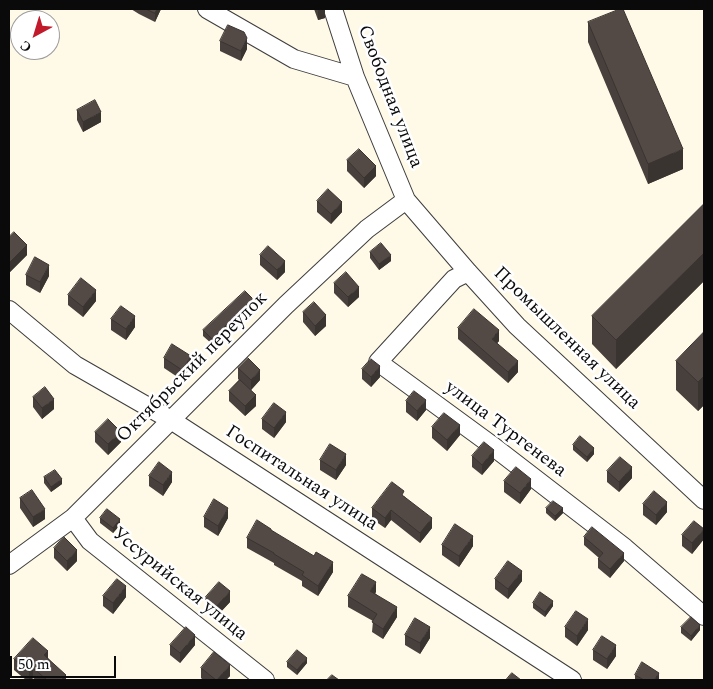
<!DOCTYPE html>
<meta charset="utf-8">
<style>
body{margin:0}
#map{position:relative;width:713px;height:689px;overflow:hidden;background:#fff9e7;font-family:Spectral,serif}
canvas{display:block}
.frame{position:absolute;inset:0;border:10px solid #0a0a0a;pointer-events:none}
.north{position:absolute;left:10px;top:10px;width:50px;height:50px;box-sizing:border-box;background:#fff;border:1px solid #9d9d9d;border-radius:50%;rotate:219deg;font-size:14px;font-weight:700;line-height:20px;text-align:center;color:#0a0a0a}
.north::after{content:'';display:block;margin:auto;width:18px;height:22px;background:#c11b2b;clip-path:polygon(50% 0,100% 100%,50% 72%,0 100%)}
.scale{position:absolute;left:10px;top:656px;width:106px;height:22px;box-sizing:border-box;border:2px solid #0a0a0a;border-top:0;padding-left:6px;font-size:15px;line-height:18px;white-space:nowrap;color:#0a0a0a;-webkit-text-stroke:4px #fff;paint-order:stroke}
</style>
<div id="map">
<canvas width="713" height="689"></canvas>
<div class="frame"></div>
<div class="north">С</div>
<div class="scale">50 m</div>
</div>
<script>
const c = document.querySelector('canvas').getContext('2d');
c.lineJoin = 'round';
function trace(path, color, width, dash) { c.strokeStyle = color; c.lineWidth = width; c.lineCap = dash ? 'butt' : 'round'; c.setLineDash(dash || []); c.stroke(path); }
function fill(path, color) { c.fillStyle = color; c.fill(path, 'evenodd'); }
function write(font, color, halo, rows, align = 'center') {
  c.font = font + ' Spectral,serif'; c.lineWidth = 5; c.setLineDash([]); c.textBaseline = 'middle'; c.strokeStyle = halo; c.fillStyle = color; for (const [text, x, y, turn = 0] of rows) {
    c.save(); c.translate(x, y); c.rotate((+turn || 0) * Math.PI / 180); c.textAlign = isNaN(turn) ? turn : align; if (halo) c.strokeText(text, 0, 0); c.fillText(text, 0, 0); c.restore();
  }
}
const street = new Path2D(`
 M207,9L294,59L355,77
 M333,9L355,77L406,200L468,272L517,326L704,500
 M468,272L454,279L378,362L490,444L625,548L704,616
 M9,310L75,365L171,420L572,680
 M73,518L90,541L265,680
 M9,565L73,518L286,305L367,229L406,200`);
const wall = new Path2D(`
 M131,9H161L155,22L139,14Z
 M314,9H325V18L318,20Z
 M588,22L683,169L648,184L588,42Z
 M220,41L247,49L241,61L220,51Z
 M77,110L101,122L83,132L77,120Z
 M347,160L376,176L364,188L347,171Z
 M317,201L342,212L331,224L317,212Z
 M704,204V281L616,369L592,344V316Z
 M9,237L27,255L10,272L9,271Z
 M370,252L391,261L379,270L370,258Z
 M260,255L285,272L277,280L260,265Z
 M26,275L49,276L40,293L26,285Z
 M334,283L359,297L348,307L334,293Z
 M68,295L96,301L83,317L68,305Z
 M253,304L212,344L203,336V330Z
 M303,312L326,326L315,336L303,322Z
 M111,319L135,327L126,340L111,330Z
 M458,328L499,341L497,343L518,372L508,383L458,339Z
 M704,332V405L698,411L676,390V361Z
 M164,358L191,366L182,380L164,368Z
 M238,368L260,380L251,390L256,406L245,416L229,401V391L239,380L238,379Z
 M362,369L380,377L371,387L362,379Z
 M33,397L54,409L42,419L33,407Z
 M406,401L426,410L417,421L406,412Z
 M262,419L286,422L274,438L262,429Z
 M432,427L460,435L447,451L432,438Z
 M95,432L121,442L108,455L95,442Z
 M573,445L594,454L587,462L573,450Z
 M472,456L494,461L482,475L472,467Z
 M320,460L346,465L336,480L320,470Z
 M607,471L632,478L619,492L607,482Z
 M149,476L172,482L163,496L149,486Z
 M44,477L62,484L51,492L44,483Z
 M504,481L531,489L520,504L504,492Z
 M404,496L432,528L420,543L391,520L385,528L372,519V508Z
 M20,498L45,519L33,527L20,508Z
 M643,504L667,512L656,525L643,515Z
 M546,508L563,513L555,521L546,513Z
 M204,517L228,518L218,536L204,527Z
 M100,518L120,525L113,533L100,523Z
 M271,530L333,572L318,596L302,586V581L274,565V563L247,548V538Z
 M682,535L704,539L692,554L682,546Z
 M584,537L624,561L610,578L598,568V559L599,558L584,545Z
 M442,545L473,546L459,567L442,555Z
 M54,548L77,561L67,571L54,558Z
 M495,579L522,581L508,599L495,589Z
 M376,592L375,593L397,617L383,639L372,632L373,621L348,607V596Z
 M103,596L126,597L113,614L103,606Z
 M205,598L230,602L216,617L205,608Z
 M533,603L553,606L545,617L533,608Z
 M565,627L588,630L577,646L565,637Z
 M681,627L700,630L691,641L681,633Z
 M405,635L430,638L420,654L405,645Z
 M170,645H195L180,663L170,655Z
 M593,650L616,656L607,669L593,660Z
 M48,658L66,680H36L33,678L31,680H26L14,670V659Z
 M287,662L307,663L297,675L287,667Z
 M201,668L230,676L226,680H203L201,678Z
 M635,675L659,680H635Z`);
const shadedWall = new Path2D(`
 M157,9H161L155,22V13Z
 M322,9H325V18L318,20V10Z
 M247,38V49L241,61V51Z
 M101,112V122L83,132V122Z
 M683,149V169L648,184V164Z
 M376,166V176L364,188V178Z
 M342,202V212L331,224V214Z
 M27,245V255L10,272V262Z
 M704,253V281L616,369V340Z
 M391,255V261L379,270V264Z
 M285,261V272L277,280V270Z
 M49,265V276L40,293V282Z
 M359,287V297L348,307V297Z
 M96,290V301L83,317V307Z
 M253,299V304L212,344V339Z
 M326,315V326L315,336V326Z
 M135,316V327L126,340V329Z
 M499,330V341L492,349V339Z
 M191,356V366L182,380V370Z
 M518,361V372L508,383V372Z
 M380,366V377L371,387V377Z
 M260,370V380L251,390V380Z
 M704,376V405L698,411V382Z
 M256,395V406L245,416V406Z
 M54,399V409L42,419V408Z
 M426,400V410L417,421V411Z
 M286,412V422L274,438V428Z
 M460,425V435L447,451V440Z
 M121,432V442L108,455V444Z
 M594,448V454L587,462V457Z
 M494,450V461L482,475V465Z
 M346,454V465L336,480V470Z
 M632,467V478L619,492V482Z
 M172,472V482L163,496V485Z
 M62,479V484L51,492V487Z
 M531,479V489L520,504V493Z
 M667,502V512L656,525V515Z
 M228,508V518L218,536V526Z
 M563,508V513L555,521V516Z
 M45,509V519L33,527V517Z
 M391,510V520L385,528V518Z
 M432,518V528L420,543V533Z
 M120,519V525L113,533V528Z
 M704,529V539L692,554V543Z
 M473,536V546L459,567V556Z
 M77,550V561L67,571V561Z
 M624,553V561L610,578V569Z
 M333,562V572L318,596V586Z
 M522,571V581L508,599V589Z
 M376,582V592L370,601V591Z
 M126,586V597L113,614V603Z
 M230,591V602L216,617V607Z
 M553,601V606L545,617V612Z
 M397,607V617L383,639V629Z
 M588,619V630L577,646V636Z
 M700,625V630L691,641V636Z
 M430,627V638L420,654V643Z
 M195,635V645L180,663V653Z
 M616,645V656L607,669V659Z
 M48,651V661L44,655Z
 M307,658V663L297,675V670Z
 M230,665V676L226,680H217Z
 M33,668V678L31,680H29V672Z
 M659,673V680H654Z
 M66,675V680H61Z`);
const building = new Path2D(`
 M146,9H157L155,13Z
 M620,9H623L683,149L648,164L588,22Z
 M228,25L244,32L247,38L241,51L220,41Z
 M95,100L101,112L83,122L77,110Z
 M359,149L376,166L364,178L347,160Z
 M328,189L342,202L331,214L317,201Z
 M704,204V253L616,340L592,316Z
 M14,232L27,245L10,262L9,261V237Z
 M381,243L391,255L379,264L370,252Z
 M268,246L285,261L277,270L260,255Z
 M35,257L49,265L40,282L26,275Z
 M346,272L359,287L348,297L334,283Z
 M81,278L96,290L83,307L68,295Z
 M245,291L253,299L212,339L203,330Z
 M314,302L326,315L315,326L303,312Z
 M121,306L135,316L126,329L111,319Z
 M474,309L499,330L492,339L518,361L508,372L458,328Z
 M704,332V376L698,382L676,361Z
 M172,344L191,356L182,370L164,358Z
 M248,358L260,370L251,380L238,368Z
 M371,359L380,366L371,377L362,369Z
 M240,380L256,395L245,406L229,391Z
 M45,387L54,399L42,408L33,397Z
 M414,391L426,400L417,411L406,401Z
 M274,403L286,412L274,428L262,419Z
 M444,413L460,425L447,440L432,427Z
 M108,419L121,432L108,444L95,432Z
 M580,436L594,448L587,457L573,445Z
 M484,442L494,450L482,465L472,456Z
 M330,444L346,454L336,470L320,460Z
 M620,457L632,467L619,482L607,471Z
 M159,462L172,472L163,485L149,476Z
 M516,467L531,479L520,493L504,481Z
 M55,470L62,479L51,487L44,477Z
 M392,482L404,491L402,495L432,518L420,533L391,510L385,518L372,508Z
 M32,490L45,509L33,517L20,498Z
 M654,491L667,502L656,515L643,504Z
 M214,499L228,508L218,526L204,517Z
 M553,501L563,508L555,516L546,508Z
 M107,509L120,519L113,528L100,518Z
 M257,520L271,529V530L314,556L316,552L333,562L318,586L302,575L304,572L274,554V553L247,538Z
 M694,521L704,529L692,543L682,535Z
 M455,524L473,536L459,556L442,545Z
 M592,527L624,553L610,569L598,559L603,553L584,537Z
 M64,537L77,550L67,561L54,548Z
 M508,561L522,571L508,589L495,579Z
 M362,574L376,582L370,591L397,607L383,629L372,622L377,614L348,596Z
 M117,579L126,586L113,603L103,596Z
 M219,582L230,591L216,607L205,598Z
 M540,592L553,601L545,612L533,603Z
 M576,611L588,619L577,636L565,627Z
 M691,617L700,625L691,636L681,627Z
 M415,618L430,627L420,643L405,635Z
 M186,627L195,635L180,653L170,645Z
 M602,636L616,645L607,659L593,650Z
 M33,638L48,651L44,655L66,675L61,680H47L33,668L29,672L14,659Z
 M297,650L307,658L297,670L287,662Z
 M214,652L230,665L217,680H216L201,668Z
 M642,662L659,673L654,680H644L635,675Z
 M512,673L521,680H506Z
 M332,675L339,680H327Z`);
const streetNames = [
 ["Свободная улица",389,97,69],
 ["Промышленная улица",566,339,44],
 ["Октябрьский переулок",193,368,-45],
 ["улица Тургенева",505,430,37],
 ["Госпитальная улица",301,479,33],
 ["Уссурийская улица",179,585,39]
];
trace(street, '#3d3d3d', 20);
trace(street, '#fff', 18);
fill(wall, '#47403c');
fill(shadedWall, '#3a3431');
fill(building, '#534a46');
trace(building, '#3a3431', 1);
write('19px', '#0a0a0a', '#fff', streetNames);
</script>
